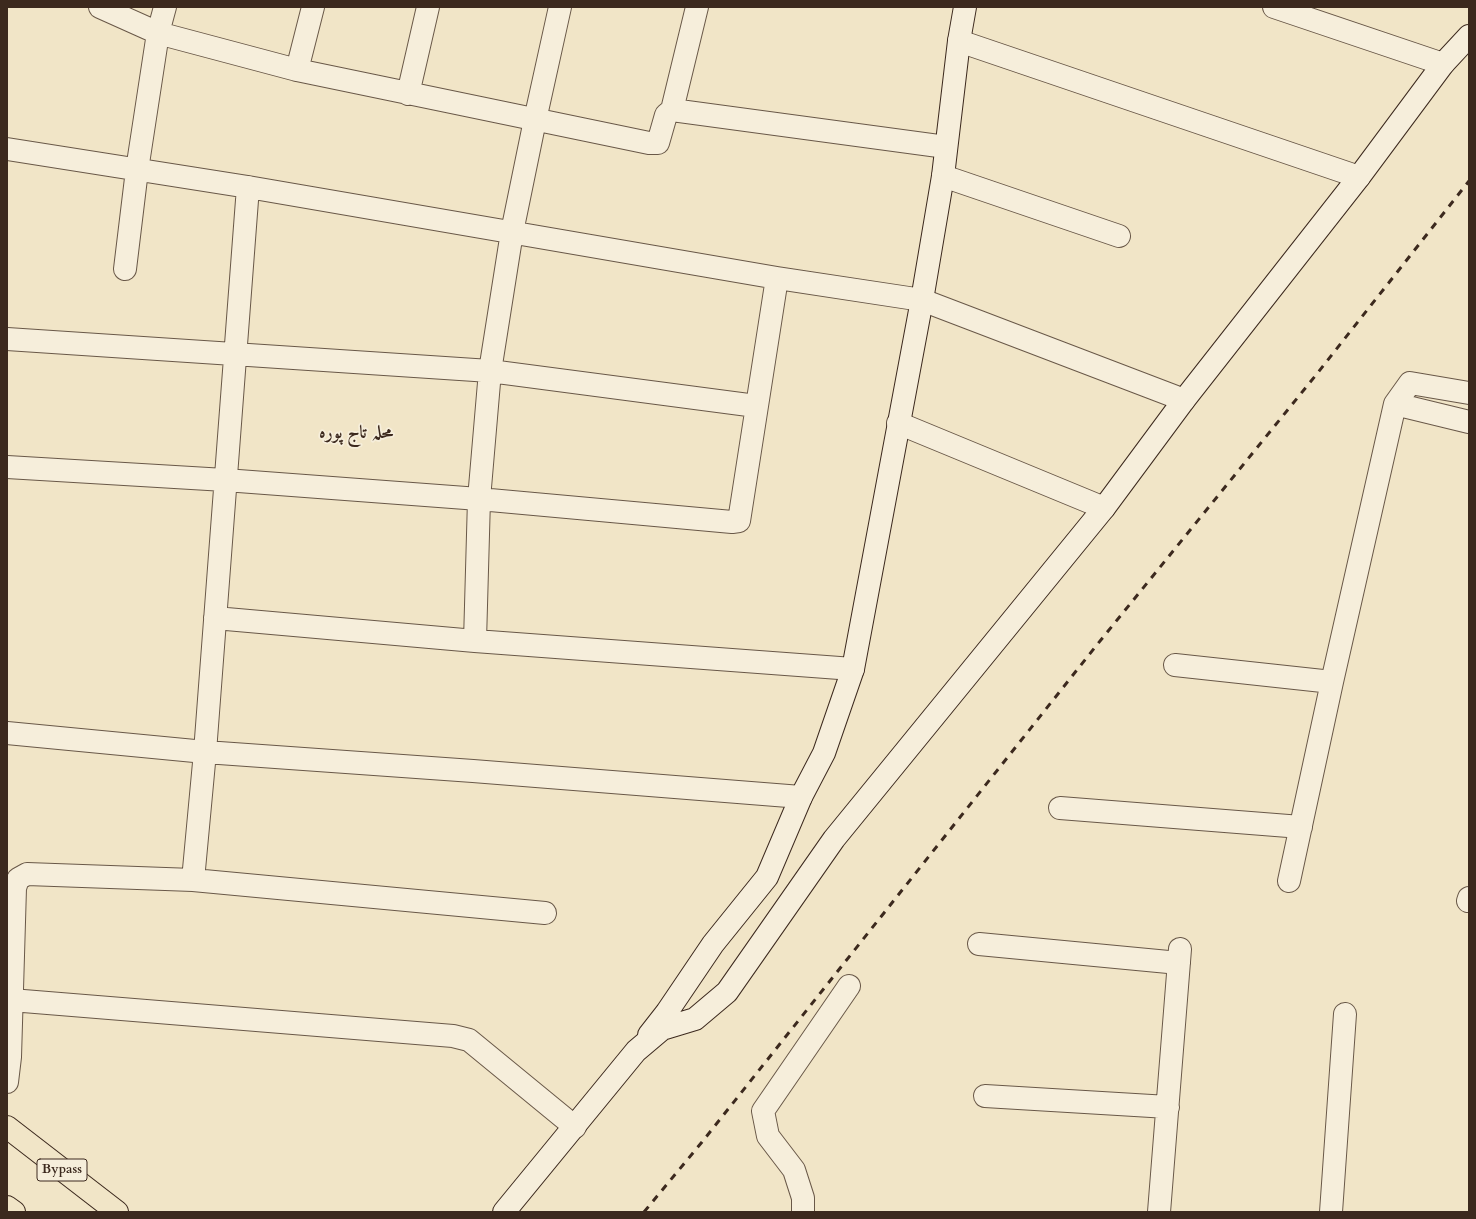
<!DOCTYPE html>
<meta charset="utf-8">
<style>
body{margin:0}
#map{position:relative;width:1476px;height:1219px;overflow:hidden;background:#f1e5c7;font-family:Cardo,serif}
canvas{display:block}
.frame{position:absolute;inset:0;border:8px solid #3c291e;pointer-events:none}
</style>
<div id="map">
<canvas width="1476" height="1219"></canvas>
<div class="frame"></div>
</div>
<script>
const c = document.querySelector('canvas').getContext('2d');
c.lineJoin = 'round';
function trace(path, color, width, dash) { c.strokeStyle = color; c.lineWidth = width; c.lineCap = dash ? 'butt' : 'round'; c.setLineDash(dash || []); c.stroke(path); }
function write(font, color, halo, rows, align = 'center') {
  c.font = font + ' Cardo,Amiri,serif'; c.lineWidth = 3.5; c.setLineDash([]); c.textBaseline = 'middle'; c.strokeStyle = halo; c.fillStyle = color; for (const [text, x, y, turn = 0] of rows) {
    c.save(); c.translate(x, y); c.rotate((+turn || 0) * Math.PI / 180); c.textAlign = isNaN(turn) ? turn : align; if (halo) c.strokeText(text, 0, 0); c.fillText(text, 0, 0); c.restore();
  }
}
const street = new Path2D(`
 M100,7L158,33L297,70L649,143H658L666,115L672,110L946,147
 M1274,7L1443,64
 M959,41L1359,177
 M297,70L313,7
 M408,94L428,7
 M672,110L697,7
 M7,149L248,187L777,278L922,300L1184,400
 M943,176L1119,236
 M125,269L137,170L158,33L165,7
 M7,339L490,371L756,406
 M1395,404L1469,422
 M898,423L1104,508
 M7,467L225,480L479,499L732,522L739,521L777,278
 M215,618L475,641L853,669
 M475,641L479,499L490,371L512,232L535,120L560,7
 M1175,665L1332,682
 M7,733L205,752L473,771L801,797
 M1060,808L1301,827
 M193,880L205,752L248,187
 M1289,881L1332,682L1395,404L1410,383L1469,393
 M1468,901L1469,898
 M979,944L1179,963
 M11,1000L453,1036L469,1040L575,1127
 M7,1082L10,1057L15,888L18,879L27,874L193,880L545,913
 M985,1096L1168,1107
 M803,1212V1198L794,1170L768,1136L763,1111L849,986
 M1159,1212L1180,949
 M1331,1212L1345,1014`);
const secondary = new Path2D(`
 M649,1035L667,1012L713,944L767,877L801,797L824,753L853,669L922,300L943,176L959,41L965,7
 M504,1212L636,1051L662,1029L695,1019L727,992L834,839L1104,508L1184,400L1359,177L1443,64L1469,36`);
const highway = new Path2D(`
 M7,1127L117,1212
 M7,1207L14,1212`);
const rail = new Path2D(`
 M644,1212L702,1142L1096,646L1316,375L1469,181`);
const shields = [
 [62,1170,50]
];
const shieldNames = [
 ["Bypass",62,1170]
];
const districtNames = [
 ["محلہ تاج پورہ",356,434]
];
trace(street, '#695848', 24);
trace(secondary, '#3c291e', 24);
trace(highway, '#3c291e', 24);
trace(street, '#f6eedb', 22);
trace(secondary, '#f6eedb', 22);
trace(highway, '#f1e5c7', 22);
trace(rail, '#3c291e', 3, [7, 7]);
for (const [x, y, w] of shields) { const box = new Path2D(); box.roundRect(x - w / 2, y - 11, w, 22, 3); c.fillStyle = '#f6eedb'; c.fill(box); trace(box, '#3c291e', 1); }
write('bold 13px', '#3c291e', null, shieldNames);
write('bold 18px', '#3c291e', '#f6eedb', districtNames);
</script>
